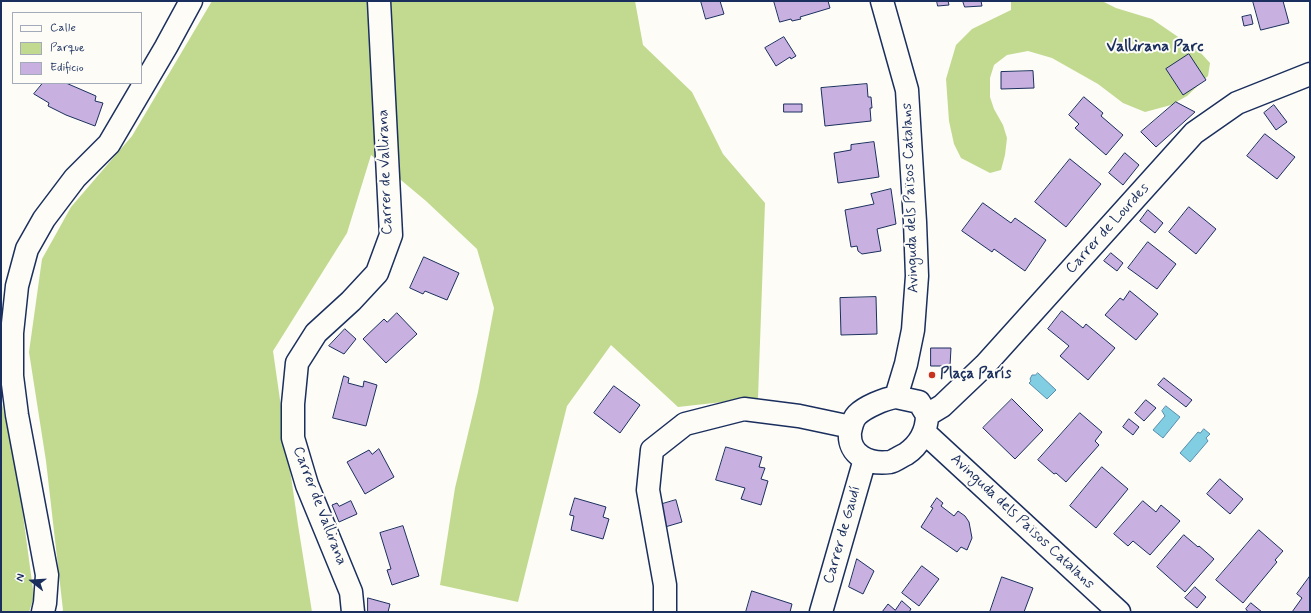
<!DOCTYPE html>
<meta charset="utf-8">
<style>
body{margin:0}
#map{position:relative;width:1311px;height:613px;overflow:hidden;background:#fdfcf7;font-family:Mynerve,sans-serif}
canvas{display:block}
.frame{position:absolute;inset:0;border:2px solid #1b2f5e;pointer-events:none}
.legend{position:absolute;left:12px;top:12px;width:130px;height:72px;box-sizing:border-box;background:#fdfcf7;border:1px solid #a3aaba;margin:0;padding:5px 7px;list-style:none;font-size:12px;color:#1b2f5e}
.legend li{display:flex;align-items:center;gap:8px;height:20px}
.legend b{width:20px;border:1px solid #a3aaba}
.north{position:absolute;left:12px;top:561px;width:40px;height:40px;-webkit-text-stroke:3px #fdfcf7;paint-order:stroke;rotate:287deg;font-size:11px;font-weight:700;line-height:16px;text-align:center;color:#1b2f5e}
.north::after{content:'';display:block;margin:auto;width:14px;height:18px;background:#1b2f5e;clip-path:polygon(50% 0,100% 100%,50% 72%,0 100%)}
</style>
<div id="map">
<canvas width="1311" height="613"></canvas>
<div class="frame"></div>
<ul class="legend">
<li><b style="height:5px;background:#fdfcf7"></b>Calle</li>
<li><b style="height:11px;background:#c1da90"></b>Parque</li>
<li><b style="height:11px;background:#c8b1e0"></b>Edificio</li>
</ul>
<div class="north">N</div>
</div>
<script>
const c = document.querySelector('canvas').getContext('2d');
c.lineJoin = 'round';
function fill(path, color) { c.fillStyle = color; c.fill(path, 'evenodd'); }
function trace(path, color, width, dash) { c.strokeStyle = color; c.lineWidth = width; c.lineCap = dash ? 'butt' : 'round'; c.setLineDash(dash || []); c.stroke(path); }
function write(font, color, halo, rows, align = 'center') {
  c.font = font + ' Mynerve,sans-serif'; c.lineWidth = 4; c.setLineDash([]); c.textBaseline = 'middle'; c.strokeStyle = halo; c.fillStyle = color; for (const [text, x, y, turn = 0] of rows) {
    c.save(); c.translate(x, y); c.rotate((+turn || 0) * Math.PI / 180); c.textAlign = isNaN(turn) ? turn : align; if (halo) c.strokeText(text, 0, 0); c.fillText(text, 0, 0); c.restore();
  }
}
const green = new Path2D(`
 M212,1H635L643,45L692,92L723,154L765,203L758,398L678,407L611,345L567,406L518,602L440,585L455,488L478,392L494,308L477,249L426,201L371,155L347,233L273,351L298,525L312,612H62L63,610L46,461L29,352L42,259L71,207L132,136Z
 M1011,1H1102L1116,8L1152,19L1200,52L1210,63L1208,76L1187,96L1171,105L1145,112L1123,103L1098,84L1052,58L1028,51L1007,55L994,65L990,78V97L994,109L1003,125L1007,138L1005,155L1001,170L990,173L961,158L954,144L949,121L946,79L956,45L972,29L1011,10Z
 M1,399L18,478L34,597L29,612H1Z`);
const water = new Path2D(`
 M1038,373L1056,390L1047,399L1029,383L1031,381L1030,379L1032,375H1035Z
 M1166,406L1180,417L1163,438L1153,430L1165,416L1162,411Z
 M1204,429L1210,434L1206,438L1208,441L1190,462L1180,453L1198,432L1200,433Z`);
const building = new Path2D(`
 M701,1H720L724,14L706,19Z
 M774,1H828L830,8L800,17L801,19L792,21L791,19L780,22Z
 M937,1H948L949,5L938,6Z
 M963,1H981L982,6L965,7Z
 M1253,1H1283L1289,23L1261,30Z
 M1251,15L1253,24L1244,26L1242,17Z
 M784,37L796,56L791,59L790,57L776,66L765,48Z
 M1189,54L1206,80L1183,95L1166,69Z
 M1033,71L1034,88L1001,89V72Z
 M43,83H66L96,96L95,101L103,103L95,126L66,115L48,106L49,103L34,94Z
 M867,84L868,97H871L872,108H870L871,121L825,126L821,88Z
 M1084,97L1103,113L1101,116L1123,135L1106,155L1075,128L1079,124L1069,115Z
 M1176,102L1195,112L1156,147L1141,132Z
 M784,104H802V112H784Z
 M1274,105L1287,122L1276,130L1264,113Z
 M1265,134L1295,157L1277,179L1247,156Z
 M874,142L879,177L838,183L834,153L851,150V145Z
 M1125,153L1139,165L1123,185L1109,173Z
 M1070,159L1101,184L1066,227L1035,202Z
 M891,189L896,224L877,229L881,251L862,254L858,251L857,246L851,247L845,210L874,204L871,194Z
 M983,203L1011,223L1015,218L1046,240L1025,271L994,249L992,252L962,231Z
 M1189,207L1216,229L1196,254L1169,232Z
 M1148,210L1163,223L1155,233L1140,221Z
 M1148,242L1176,264L1157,289L1128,268Z
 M1111,253L1123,263L1117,271L1104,261Z
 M424,257L459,273L447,300L425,291L423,294L410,288Z
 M1130,291L1158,314L1136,340L1105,315L1120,298L1123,300Z
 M876,297L877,334L841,335L840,298Z
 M1062,311L1083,328L1086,324L1115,348L1088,380L1060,356L1069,346L1048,329Z
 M397,313L417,334L386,363L363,339L384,319L387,322Z
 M345,329L356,339L344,354L329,346Z
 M931,348H951L950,366H931Z
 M344,376L349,378L348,383L363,387L364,381L377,385L366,426L333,418Z
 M1164,378L1192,400L1186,407L1158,385Z
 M614,386L640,405L620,433L594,413Z
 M1012,399L1043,430L1015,459L983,428Z
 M1146,400L1156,408L1144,421L1135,413Z
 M1080,413L1102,432L1095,441L1099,445L1066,482L1056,473L1054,474L1038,460Z
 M1129,419L1139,427L1133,435L1123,427Z
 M726,447L762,457L759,467L765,468L761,479L768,481L761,505L741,499L745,488L716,480Z
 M379,449L394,477L365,494L347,462L369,450L372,454Z
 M1102,467L1128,489L1096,528L1070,506Z
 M1220,479L1243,499L1230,514L1207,494Z
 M575,498L606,507L603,517L609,519L603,539L571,530L574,516L570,515Z
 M937,498L943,503L941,506L954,516L958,511L965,516L969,522L972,538L967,550L961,547L957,552L921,527L933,508L931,507Z
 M676,500L682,522L665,527L659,505Z
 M351,501L357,514L339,522L332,505L337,503L339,506Z
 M1143,501L1156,512L1161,505L1180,521L1150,555L1133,541L1128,546L1114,534Z
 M403,526L419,576L392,585L387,570L391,569L380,533Z
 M1259,530L1283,551L1275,560L1277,562L1243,603L1216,580Z
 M1184,535L1198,547L1199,546L1214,559L1185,592L1157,567Z
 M857,559L874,571L863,594L849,587Z
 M922,566L939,579L919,606L902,593Z
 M1310,576V612H1292L1302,598L1297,594Z
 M1002,577L1033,588L1024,612H990Z
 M1195,587L1206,597L1197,608L1185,598Z
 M752,591L792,604L790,612H746Z
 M368,598L390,604L388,612H368Z
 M902,601L911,609L909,612H882L888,604L895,610Z
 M1251,603L1262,612H1248L1246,609Z`);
const minor = new Path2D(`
 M882,1L907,90L915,222L917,276L913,330L906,364L896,397
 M896,397L919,402L927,415C927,431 919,445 906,454C901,456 895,461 890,462C869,465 848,455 850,432C851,427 853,419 857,415C865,407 884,399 896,397Z
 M927,415L942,406L985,365L1194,133L1237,103L1310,74
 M924,432L1119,612
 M43,612L45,603L47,575L17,415L12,376V333L17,286L27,249L44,219L75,178L109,144L166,47L191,1
 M353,612L351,592L307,485L293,438V404L297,363L316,333L351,301L377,273L391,235L379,1
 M665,612V585L648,490L652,450L685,424L744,409L799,416L851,427
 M821,612L865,459`);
const markers = [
 [932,375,4,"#c8321e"]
];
const streetNames = [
 ["Carrer de Vallirana",386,172,-92],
 ["Avinguda dels Països Catalans",911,198,-92],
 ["Carrer de Lourdes",1108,229,-48],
 ["Carrer de Vallirana",319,506,69],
 ["Avinguda dels Països Catalans",1022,522,43],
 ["Carrer de Gaudí",843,535,-74]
];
const poiNames = [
 ["Plaça París",940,375]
];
const neighbourhoodNames = [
 ["Vallirana Parc",1155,48]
];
fill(green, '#c1da90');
fill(water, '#81cde1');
trace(water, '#588ead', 1);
fill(building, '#c8b1e0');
trace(building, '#1b2f5e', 1);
trace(minor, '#1b2f5e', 25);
trace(minor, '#fdfcf7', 22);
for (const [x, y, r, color] of markers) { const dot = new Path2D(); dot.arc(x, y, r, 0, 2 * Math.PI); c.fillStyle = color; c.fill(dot); trace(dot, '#fdfcf7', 1.5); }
write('15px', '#1b2f5e', '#fdfcf7', streetNames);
write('bold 15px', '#1b2f5e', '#fdfcf7', poiNames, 'left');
write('bold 16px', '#1b2f5e', '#fdfcf7', neighbourhoodNames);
</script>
